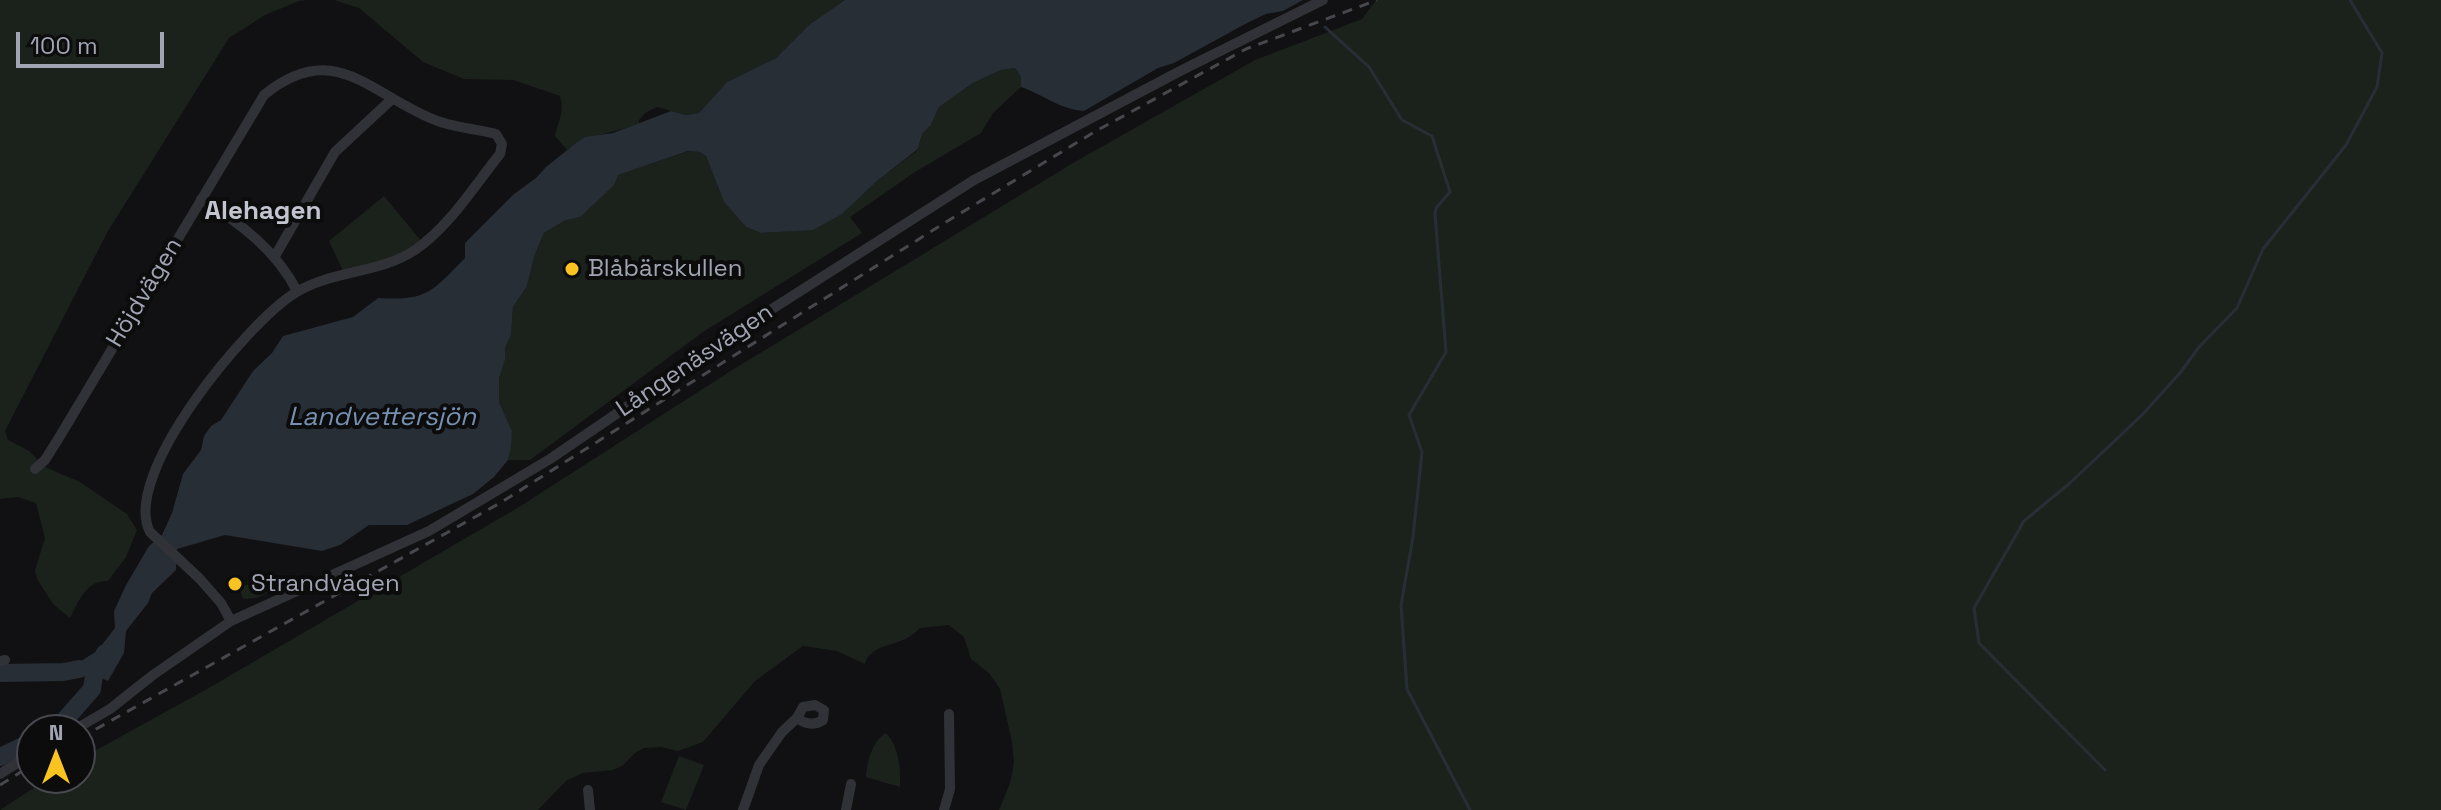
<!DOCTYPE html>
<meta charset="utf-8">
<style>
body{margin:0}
#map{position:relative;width:2441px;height:810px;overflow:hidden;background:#111012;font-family:"Space Grotesk",sans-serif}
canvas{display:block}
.north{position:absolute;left:16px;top:714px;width:80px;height:80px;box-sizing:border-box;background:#0c0c0d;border:2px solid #48494f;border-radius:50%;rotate:0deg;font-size:22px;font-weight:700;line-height:32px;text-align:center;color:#a1a5b3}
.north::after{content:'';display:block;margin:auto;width:28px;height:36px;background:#f9c322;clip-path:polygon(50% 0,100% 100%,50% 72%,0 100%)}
.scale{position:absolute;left:16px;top:32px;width:148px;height:36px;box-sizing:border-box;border:4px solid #a1a5b3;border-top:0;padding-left:10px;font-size:24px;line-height:28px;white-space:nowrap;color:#a1a5b3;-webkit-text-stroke:6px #0c0c0d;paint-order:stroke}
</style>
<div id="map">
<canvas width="2441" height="810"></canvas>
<div class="north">N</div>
<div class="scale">100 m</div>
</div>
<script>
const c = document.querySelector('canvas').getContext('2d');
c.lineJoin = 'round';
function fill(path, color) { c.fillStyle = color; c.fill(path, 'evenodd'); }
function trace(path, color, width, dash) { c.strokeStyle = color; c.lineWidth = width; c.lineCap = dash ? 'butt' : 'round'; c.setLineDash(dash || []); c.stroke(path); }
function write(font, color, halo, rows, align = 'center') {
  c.font = font + ' "Space Grotesk",sans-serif'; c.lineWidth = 8; c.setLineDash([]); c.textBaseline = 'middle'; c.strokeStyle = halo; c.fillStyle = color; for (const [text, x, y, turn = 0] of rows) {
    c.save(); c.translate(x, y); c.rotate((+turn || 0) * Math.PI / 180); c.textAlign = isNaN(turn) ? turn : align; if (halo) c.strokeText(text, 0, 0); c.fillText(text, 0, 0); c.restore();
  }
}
const green = new Path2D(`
 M0,0H308L299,1L265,15L229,38L108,231L5,431L8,440L29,451L45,467L80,482L127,514L137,530L126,557L108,581C86,580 79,601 70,618L53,604L37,579L35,570L45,538L36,503L18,497L0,499Z
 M334,0H845L810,24L776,58L727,82L699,113L686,115L657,107L645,113L639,120V124C614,133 588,134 567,150L555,136C558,122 565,111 560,96L513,80L464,79L423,62L359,8Z
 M1376,0H2441V810H999L1010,783L1014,763L1012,742L1000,689L989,673L971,659L964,637L949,625L920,628C902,649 871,641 865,664L837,651L803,646L755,681L703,742L678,751L661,747L644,748L635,753L622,766L613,770L583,773L566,781L538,810H0L49,778H80V759L207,689L519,507L729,372L1073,163L1255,60L1362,19Z
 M1015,68L1021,77V87L993,113L981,133L915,172L850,217L862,233L703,332L530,460H508L512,431L499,402V378L505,360V348L511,335L513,307L527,286L535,254L544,233L564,221L580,217L617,175L689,151L699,152L706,156L724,202L746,227L761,233L793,231L842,214L877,181L918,150L922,134L931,125L939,107L973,83L1001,70Z
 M384,196L422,242L395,260L344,273L329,241Z
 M275,578L286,580L288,584L256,598L243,599L239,587Z
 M886,733C899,747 901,768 900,787L866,777C867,762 872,741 886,733Z
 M679,756L704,765L686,810L661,802Z`);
const water = new Path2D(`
 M845,0H1303L1283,11L1266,14L1247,23L1174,63L1158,68L1084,111C1059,109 1044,95 1021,87V77L1015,68L1001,70L973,83L939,107L931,125L922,134L918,149L877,181L842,214L813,230L761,233L746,227L724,202L706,156L699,152L688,151L618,175L614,185L580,217L564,221L544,233L535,254L527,286L513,307L511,335L505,348V360L499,378V402L512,431L511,447L508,460L494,477L473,494L407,525H369L340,545L322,551L225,535L177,549L176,570L152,593L148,603L126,631L124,653L108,681L79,669L76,664L97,651L115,628L114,611L126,585L149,546L162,535L172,513L183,474L201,450L204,436L211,426L221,420L253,371L272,353L283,336L353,317L378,298C428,301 431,292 465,258V243L514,194L536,178L546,167L576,143L585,137L613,133L671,111L686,115L699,113L727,82L776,58L810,24Z`);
const stream = new Path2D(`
 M1325,27L1369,67L1402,120L1432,136L1450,192L1436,208L1435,214L1446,352L1409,415L1422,452L1413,537L1401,605L1407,689L1470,810
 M2105,770L1979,643L1974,608L2024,521L2070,483L2142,415L2180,373L2199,347L2237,308L2263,249L2346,145L2377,87L2382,53L2350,0`);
const river = new Path2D(`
 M0,673L64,672L79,669
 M56,730L92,689L94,675L105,653
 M0,757L32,742`);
const street = new Path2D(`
 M201,199C240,223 276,250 297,291
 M275,256L335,152L392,99
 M35,469L45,460L60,436L264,95C332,40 366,90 430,118C451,128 474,128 496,134L502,144L500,154C474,186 450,226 415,250C380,274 331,270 295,293C248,322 120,475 150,532L200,579L221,603L231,621
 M0,661L5,660
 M74,730L110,709L153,675L231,621L429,531L550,459L747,325L974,180L1184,69L1323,0
 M0,774L32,754
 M588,790L590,810
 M743,810L759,765L782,732L797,718L803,707L815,705L824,710L823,720C814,726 805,724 797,718
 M846,810L851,784
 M944,810L950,789L949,714`);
const rail = new Path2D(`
 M80,738L500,503L946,222L1096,131L1246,49L1377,0
 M0,785L32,765`);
const markers = [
 [572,269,8,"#f9c322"],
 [235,584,8,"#f9c322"]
];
const poiNames = [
 ["Blåbärskullen",588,269],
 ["Strandvägen",251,584]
];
const streetNames = [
 ["Höjdvägen",145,293,-59],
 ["Långenäsvägen",695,361,-34]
];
const neighbourhoodNames = [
 ["Alehagen",263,212]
];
const waterNames = [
 ["Landvettersjön",382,418]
];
fill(green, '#1b221c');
fill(water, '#272e36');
trace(stream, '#272e36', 3);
trace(river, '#272e36', 18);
trace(street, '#313237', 10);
trace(rail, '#46484e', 3, [10, 8]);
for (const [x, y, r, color] of markers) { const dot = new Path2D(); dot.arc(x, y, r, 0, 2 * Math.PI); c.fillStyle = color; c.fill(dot); trace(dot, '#0c0c0d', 3); }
write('24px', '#a1a5b3', '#0c0c0d', poiNames, 'left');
write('24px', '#a1a5b3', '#0c0c0d', streetNames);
write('bold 26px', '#c2c5cf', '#0c0c0d', neighbourhoodNames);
write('italic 26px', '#7690b1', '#0c0c0d', waterNames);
</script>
